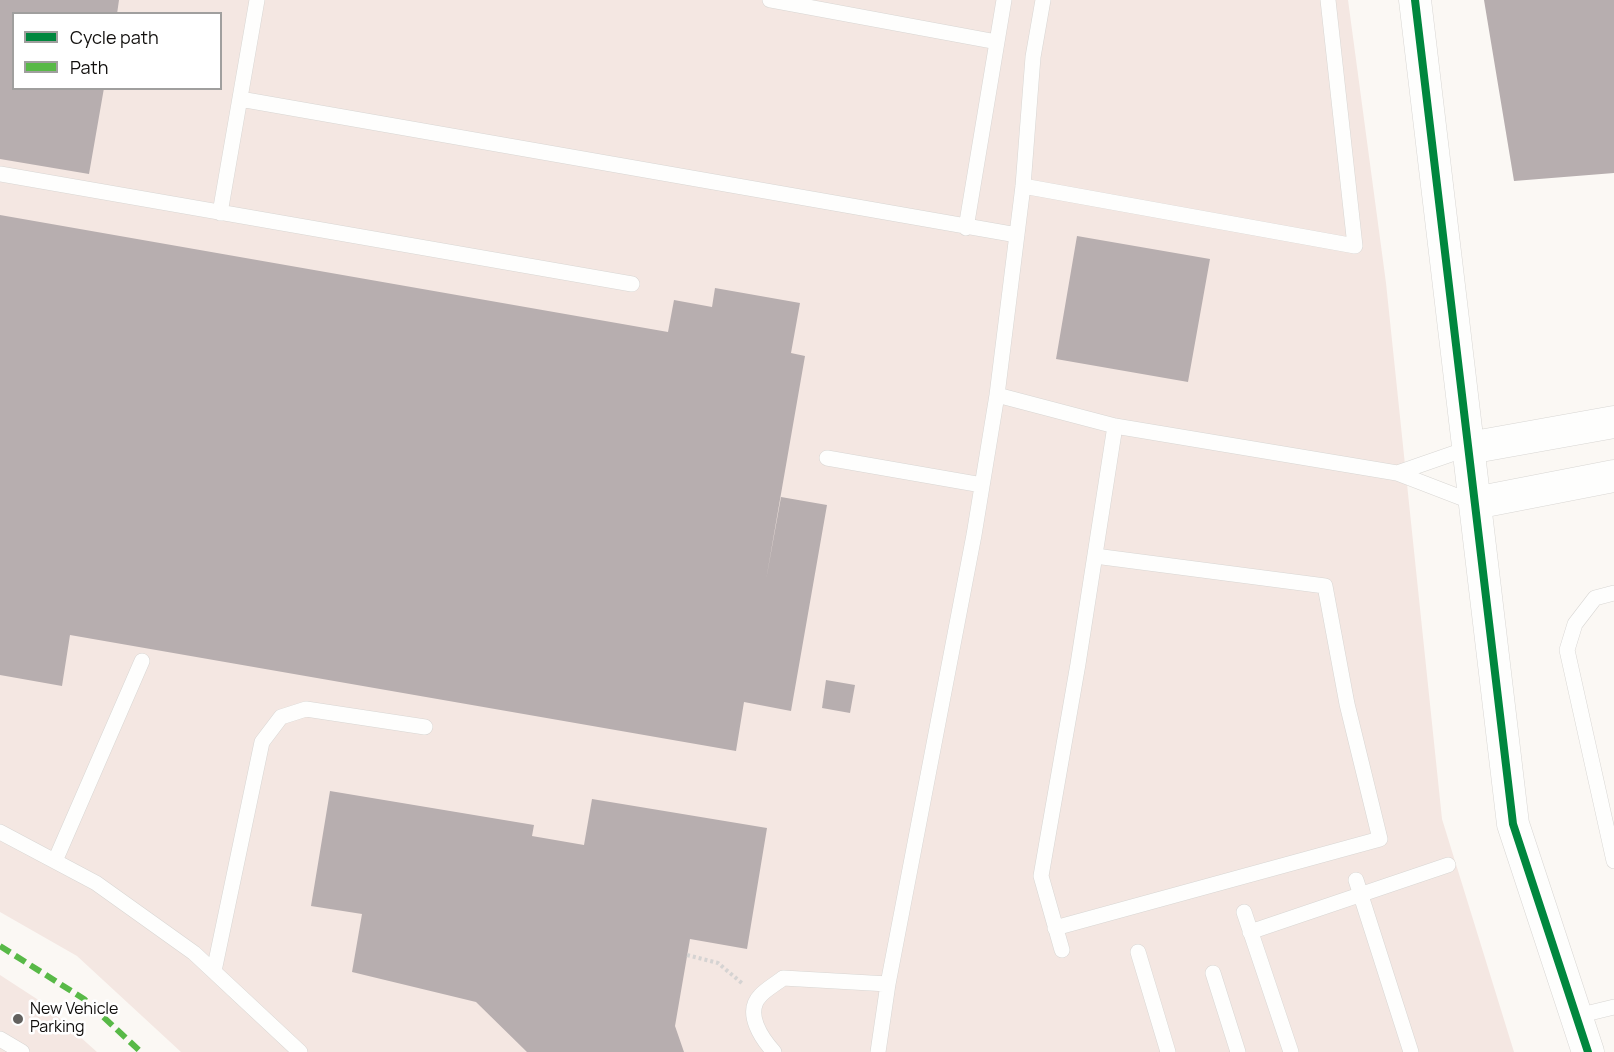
<!DOCTYPE html>
<style>
body{margin:0}
#map{position:relative;width:1614px;height:1052px;overflow:hidden;background:#fbf8f4;font-family:Manrope,sans-serif}
canvas{display:block}
.legend{position:absolute;left:12px;top:12px;width:210px;height:78px;box-sizing:border-box;background:#fff;border:2px solid #a09f9e;margin:0;padding:8px 10px;list-style:none;font-size:18px;color:#110f0d}
.legend li{display:flex;align-items:center;gap:12px;height:30px}
.legend b{width:30px;border:2px solid #a09f9e}
</style>
<div id="map">
<canvas width="1614" height="1052"></canvas>
<ul class="legend">
<li><b style="height:8px;background:#00873e"></b>Cycle path</li>
<li><b style="height:8px;background:#58b947"></b>Path</li>
</ul>
</div>
<script>
const c = document.querySelector('canvas').getContext('2d');
c.lineJoin = 'round';
function fill(path, color) { c.fillStyle = color; c.fill(path, 'evenodd'); }
function trace(path, color, width, dash) { c.strokeStyle = color; c.lineWidth = width; c.lineCap = dash ? 'butt' : 'round'; c.setLineDash(dash || []); c.stroke(path); }
function write(font, color, halo, rows, align = 'center') {
  c.font = font + ' Manrope,sans-serif'; c.lineWidth = 5; c.setLineDash([]); c.textBaseline = 'middle'; c.strokeStyle = halo; c.fillStyle = color; for (const [text, x, y, turn = 0] of rows) {
    c.save(); c.translate(x, y); c.rotate((+turn || 0) * Math.PI / 180); c.textAlign = isNaN(turn) ? turn : align; if (halo) c.strokeText(text, 0, 0); c.fillText(text, 0, 0); c.restore();
  }
}
const industrial = new Path2D(`
 M0,0H1348L1386,283L1442,819L1514,1052H181L77,956L0,912ZM14,14H220V88H14Z
 M0,975L40,1001L97,1052H0Z`);
const building = new Path2D(`
 M0,0H119L117,14H14V88H104L89,174L0,159Z
 M1484,0H1614V173L1514,181Z
 M0,215L668,332L674,300L712,307L715,288L800,303L791,353L805,356L766,580L781,497L827,505L791,711L744,702L736,751L70,635L62,686L0,675Z
 M1077,236L1210,259L1188,382L1056,359Z
 M826,680L855,685L850,713L822,708Z
 M330,791L534,825L532,836L584,845L592,799L767,828L747,949L690,939L675,1026L684,1052H527L476,1002L352,972L362,914L311,906Z`);
const path = new Path2D(`
 M687,955L718,963L743,984`);
const lane = new Path2D(`
 M770,0L997,42
 M240,99L1017,235
 M0,174L632,284
 M1023,186L1355,246L1328,0
 M220,213L257,0
 M966,228L1004,0
 M997,395L1115,426L1397,473L1475,503
 M827,458L982,485
 M1397,473L1469,448
 M1614,593L1595,598L1575,624L1567,650L1614,861
 M0,832L96,883L194,953L300,1052
 M55,861L142,661
 M1356,880L1411,1052
 M1244,912L1291,1052
 M1055,928L1380,839L1347,704L1325,586L1095,556
 M1250,932L1448,865
 M1062,950L1041,876L1078,664L1115,426
 M1138,952L1168,1052
 M214,971L262,742L281,717L306,709L425,727
 M1213,973L1238,1052
 M1577,1016L1614,1007
 M0,1039L22,1052
 M774,1052C762,1039 744,1013 760,996C766,989 776,984 783,978L888,984
 M878,1052L888,984L974,535L997,395L1023,186L1033,57L1043,0`);
const street = new Path2D(`
 M1415,0L1513,824L1588,1052
 M1469,448L1614,422
 M1475,503L1614,476`);
const quiet = new Path2D(`
 M0,946L84,999L141,1052`);
const cycleway = new Path2D(`
 M1415,0L1513,824L1588,1052`);
const markers = [
 [18,1019,6,"#63615e"]
];
const poiNames = [
 ["New Vehicle",30,1010],
 ["Parking",30,1028]
];
fill(industrial, '#f4e7e2');
fill(building, '#b7aeaf');
trace(lane, '#d8d6d3', 16);
trace(street, '#d8d6d3', 33);
trace(path, '#d5d3d2', 4, [3, 3]);
trace(lane, '#fefefd', 15);
trace(street, '#fefefd', 32);
trace(quiet, '#58b947', 6, [12, 6]);
trace(cycleway, '#00873e', 8);
for (const [x, y, r, color] of markers) { const dot = new Path2D(); dot.arc(x, y, r, 0, 2 * Math.PI); c.fillStyle = color; c.fill(dot); trace(dot, '#fff', 2); }
write('16px', '#110f0d', '#fff', poiNames, 'left');
</script>
